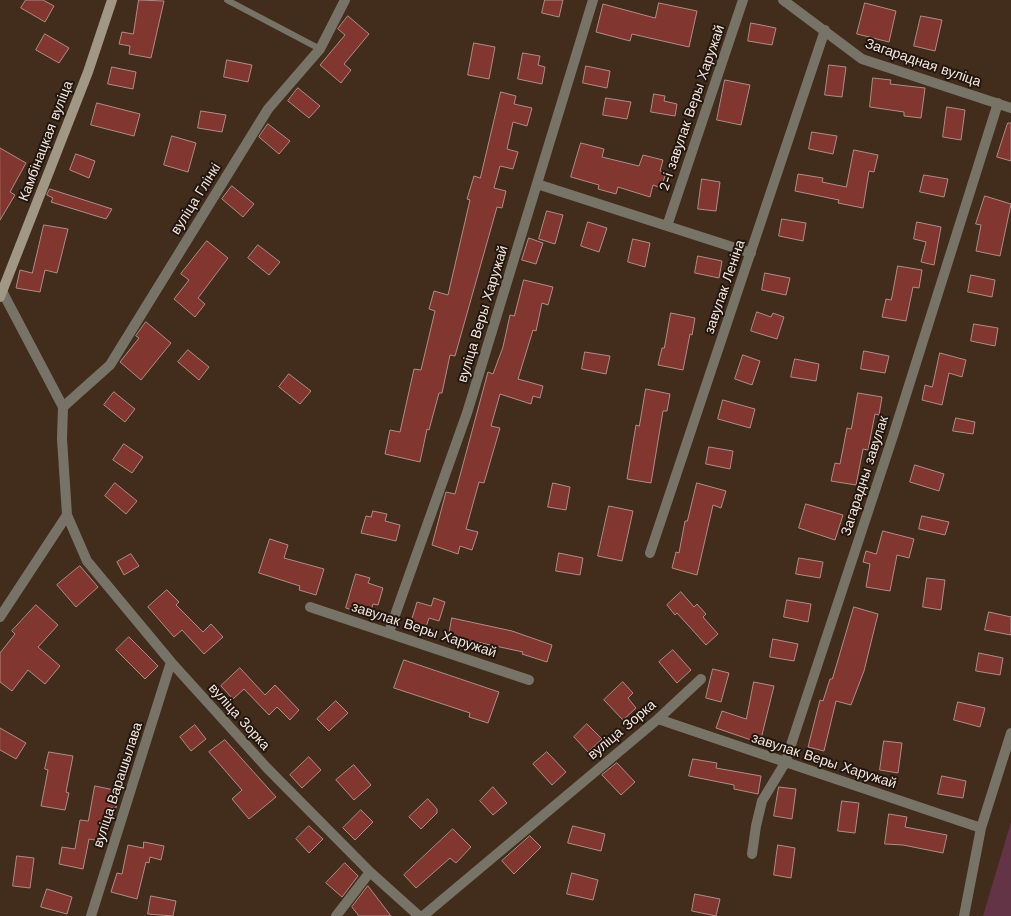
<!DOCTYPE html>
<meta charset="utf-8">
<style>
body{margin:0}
canvas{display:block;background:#422c1b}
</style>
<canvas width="1011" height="916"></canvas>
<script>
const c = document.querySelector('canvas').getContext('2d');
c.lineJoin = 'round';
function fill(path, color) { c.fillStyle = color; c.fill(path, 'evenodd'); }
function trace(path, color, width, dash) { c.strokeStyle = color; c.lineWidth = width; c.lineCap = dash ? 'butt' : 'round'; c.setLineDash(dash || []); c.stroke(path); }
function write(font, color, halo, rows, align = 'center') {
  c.font = font + ' "Work Sans",sans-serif'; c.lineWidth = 4; c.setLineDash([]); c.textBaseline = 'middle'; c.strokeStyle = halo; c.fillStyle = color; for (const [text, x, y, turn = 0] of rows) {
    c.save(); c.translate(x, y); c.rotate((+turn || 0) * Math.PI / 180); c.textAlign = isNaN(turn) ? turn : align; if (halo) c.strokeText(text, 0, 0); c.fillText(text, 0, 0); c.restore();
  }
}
const green = new Path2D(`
 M1011,822V916H983Z`);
const building = new Path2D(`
 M26,0H43L54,6L45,22L21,8Z
 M139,0L164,1L151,58L129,54L130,46L119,44L122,32L133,34Z
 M545,0H563L559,17L542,13Z
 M659,3L697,11L689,47L632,34L630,41L596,32L603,4L655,18Z
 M865,3L896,11L889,42L857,34Z
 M348,16L369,34L344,64L351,70L341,83L320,65L345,35L338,29Z
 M921,16L942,20L935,51L914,46Z
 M751,23L776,28L772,45L748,41Z
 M45,34L69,48L59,63L36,50Z
 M474,43L495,47L489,79L468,75Z
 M523,53L540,56L538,65L545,67L542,84L518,79Z
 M227,60L252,65L248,82L224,77Z
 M829,65L846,67L842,97L825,95Z
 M586,66L610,71L607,88L583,83Z
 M112,67L136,72L133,89L108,84Z
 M873,78L891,80L890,84L925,88L921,118L904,116V112L870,107Z
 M725,80L750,85L741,125L717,120Z
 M298,88L320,106L309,118L288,101Z
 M501,92L516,96L514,104L532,108L527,126L513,122L507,149L518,152L513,169L500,166L494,188L506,191L502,208L497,207L455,356L450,355L442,393H439L429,430L427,429L420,462L385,454L390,430L400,432L414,369L421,370L435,311L429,309L434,291L448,295L470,200L467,199L474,176L480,178Z
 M654,94L665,96L664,101L677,104L675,116L651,112Z
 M606,98L631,102L627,119L603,115Z
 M97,103L140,114L134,136L91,125Z
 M947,107L965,110L961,140L943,137Z
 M201,111L226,115L222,132L198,128Z
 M1008,123H1011V161L997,157Z
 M268,124L290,141L279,154L259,137Z
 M812,132L837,136L833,154L809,149Z
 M172,136L196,143L188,172L164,165Z
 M581,143L604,149L602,157L639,166L643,155L663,160L660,171L666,173L661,188L653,185L650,197L618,187L616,194L598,189L599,185L571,177Z
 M0,148L26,163L10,192L15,195L0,220Z
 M854,150L878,155L874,172L869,171L863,208L838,203L839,200L795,191L798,174L823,178L822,182L846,187Z
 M76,154L95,161L89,178L70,170Z
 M924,175L948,179L944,197L920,192Z
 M702,179L720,182L716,211L698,209Z
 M232,186L254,204L243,217L222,199Z
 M50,189L112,209L106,219L51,202L53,198L47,195Z
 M985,196L1011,204L1000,256L976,251L981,225L976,224Z
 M547,211L563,215L555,244L539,239Z
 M782,219L806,223L803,241L779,236Z
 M588,222L607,228L599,252L581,246Z
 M917,222L941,227L934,265L921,262L926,242L914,239Z
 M44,225L68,229L57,273L45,270L40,292L16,288L20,270L32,273Z
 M529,238L543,243L536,264L522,260Z
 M633,239L650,243L645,267L628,262Z
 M207,241L228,258L198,298L205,304L195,317L174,299L189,280L181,274Z
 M258,245L280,262L269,275L248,258Z
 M698,256L722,261L719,278L695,273Z
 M898,266L922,270L919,288L913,287L906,321L882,317L886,299L891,300Z
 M765,273L790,278L786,295L762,290Z
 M971,275L995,280L992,297L968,292Z
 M524,280L553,287L548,305L542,303L536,331L533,330L518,379L543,386L540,398L533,396L531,404L500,394L491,426L500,428L484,483L479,482L466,529L478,532L472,550L460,546L458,554L432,545L446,492L455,494L488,372L493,374L503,347L510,315L514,316Z
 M757,312L771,317L773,313L784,317L777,339L751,331Z
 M671,313L695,318L692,335L690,334L683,370L658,365L662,348H664Z
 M146,322L171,343L141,380L120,362L139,338L136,336Z
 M974,324L998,328L995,346L971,341Z
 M188,350L209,367L199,380L178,362Z
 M864,351L889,356L885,373L861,369Z
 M585,352L610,356L606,374L582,369Z
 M940,353L966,360L962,377L949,373L942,405L922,400L925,385L932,387Z
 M743,355L760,361L752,385L735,379Z
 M795,359L819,364L816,381L791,377Z
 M289,374L311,391L300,404L279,387Z
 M646,389L670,394L667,411H663L651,483L627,479L636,425L639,426Z
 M114,392L135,409L125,422L104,405Z
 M858,393L882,397L879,415L875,414L868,450L863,449L856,485L831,481L835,463L840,464L847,428L851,429Z
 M723,400L755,409L750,428L718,419Z
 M956,418L975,422L973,434L953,431Z
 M124,444L143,457L132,473L113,460Z
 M709,447L733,451L730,469L706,464Z
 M915,465L944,474L939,491L910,482Z
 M115,483L137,501L126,514L105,496Z
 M553,483L570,487L566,510L548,507Z
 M697,483L726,491L721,508L713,505L697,575L672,568L676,552L679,553L685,521H687Z
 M806,504L843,515L835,540L799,528Z
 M609,506L633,511L622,561L598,556Z
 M373,511L387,514L385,521L400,525L396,541L361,533L366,516L371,517Z
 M922,516L949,522L945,535L919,529Z
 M883,531L914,539L909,558L897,555L890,591L866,587L870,564L863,562L866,551L876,554Z
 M270,539L288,545L284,558L324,569L316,595L299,590L300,586L259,573Z
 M559,553L583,558L580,575L556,571Z
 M131,554L139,566L124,575L117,562Z
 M799,558L823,562L820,578L796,574Z
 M80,566L98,587L76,607L57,585Z
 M356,574L370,578L368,583L383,588L378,605L373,604L371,610L366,609L365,614L346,608Z
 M927,578L945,580L941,610L923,607Z
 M167,590L179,602L176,605L203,632L211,624L223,637L204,654L182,630L174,637L148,607Z
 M681,592L694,607L697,604L706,614L703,617L718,634L706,645L677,613L675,615L667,605Z
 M434,598L445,602L439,621L429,618L425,630L410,625L417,602L431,606Z
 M787,600L811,604L808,622L784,617Z
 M36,605L58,625L38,647L60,666L45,684L28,670L12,691L0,682V653L15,634L12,631Z
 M854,607L878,614L864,671L851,705L836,701L824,751L808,747L820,700L823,701L830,679H832Z
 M989,612L1011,617V635L985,630Z
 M452,618L512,631L552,645L547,662L522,654L523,652L449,636Z
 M129,637L158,666L145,679L116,650Z
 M773,639L798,644L794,661L770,657Z
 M673,650L691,670L677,683L659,662Z
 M979,653L1003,658L1000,675L976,671Z
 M404,660L499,692L488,723L469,717L470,713L394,688Z
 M240,668L265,695L275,685L299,710L290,720L277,707L269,715L244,689L233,699L221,686Z
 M713,669L729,673L721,702L706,698Z
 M623,682L633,693L628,698L636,708L623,720L604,700Z
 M754,682L774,686L760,743L716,728L722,711L746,719Z
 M336,701L348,713L329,731L317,719Z
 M958,702L985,708L980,727L954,720Z
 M587,724L602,739L588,752L574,737Z
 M195,725L206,739L191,751L180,737Z
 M0,728L26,743L16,759L0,750Z
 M225,740L276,797L249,819L232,799L242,790L209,752Z
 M884,741L902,743L898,773L880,770Z
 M49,752L73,756L66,792L69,793L65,810L41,806L48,770L45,769Z
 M547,752L566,772L552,785L533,764Z
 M309,757L321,770L302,788L290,775Z
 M693,759L717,763L716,768L761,776L758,794L734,789V785L689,776Z
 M617,763L635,782L621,795L602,775Z
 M354,765L371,785L354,800L336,780Z
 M942,776L966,781L963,798L938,794Z
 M95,786L119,791L116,808L108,807L101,841L89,839L83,869L59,864L62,847L75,849L80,820L88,821Z
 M493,787L507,803L493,815L480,801Z
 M779,787L796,789L792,819L774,816Z
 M428,799L437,809V813L421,829L409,817Z
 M842,801L859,803L855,833L838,831Z
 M361,810L373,822L355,840L343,828Z
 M889,814L907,817L905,827L947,835L943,853L903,845L885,844Z
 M309,826L323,839L309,853L296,839Z
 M573,826L605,834L601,851L568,843Z
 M453,829L471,847L456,863L450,858L416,888L404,875Z
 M530,836L541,847L514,874L502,861Z
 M144,842L164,846L161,860L150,857L149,863L146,862L137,899L111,892L117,873L122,874L128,845L143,848Z
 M778,845L795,848L791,878L774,875Z
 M17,856L34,858L30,888L13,886Z
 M345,863L358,876L342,897L326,883Z
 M572,873L598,880L593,900L567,894Z
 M368,886L391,916H359L352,907Z
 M47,889L72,897L67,914L41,907Z
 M695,894L720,899L716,916L692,911Z
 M151,896L176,901L173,916L148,914Z`);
const lane = new Path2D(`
 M227,0L320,49`);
const street = new Path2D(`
 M783,0L862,59L1011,108
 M537,184L751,253
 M667,226L743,0
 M63,407L110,365L268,109L320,49L345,0
 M67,515L87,561L171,662L267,768L370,872L419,916
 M650,553L825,30
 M310,607L529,680
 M0,617L67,515L62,439L63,407L2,291
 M389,632L467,413L593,0
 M658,719L981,828
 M752,854L756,826L762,801L785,763L893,436L998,103
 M91,916L171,662
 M336,916L370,872
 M423,916L658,719L701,679
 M964,916L981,828L1011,733`);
const secondary = new Path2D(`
 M0,297L88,72L112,0`);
const streetNames = [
 ["Загарадная вуліца",923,63,19],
 ["2-і завулак Веры Харужай",692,108,-71],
 ["Камбінацкая вуліца",46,141,-69],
 ["вуліца Глінкі",196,199,-58],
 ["завулак Леніна",725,287,-71],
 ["вуліца Веры Харужай",483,314,-73],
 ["Загарадны завулак",865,476,-72],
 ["завулак Веры Харужай",424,630,18],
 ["вуліца Зорка",239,717,48],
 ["вуліца Зорка",622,730,-40],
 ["завулак Веры Харужай",824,761,18],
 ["вуліца Варашылава",118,785,-72]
];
fill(green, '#633445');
fill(building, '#81372f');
trace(building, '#ae8c87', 1);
trace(lane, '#787367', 6);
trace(street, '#787367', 10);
trace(secondary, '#a09885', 10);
write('14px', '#f4e5db', '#211710', streetNames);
</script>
